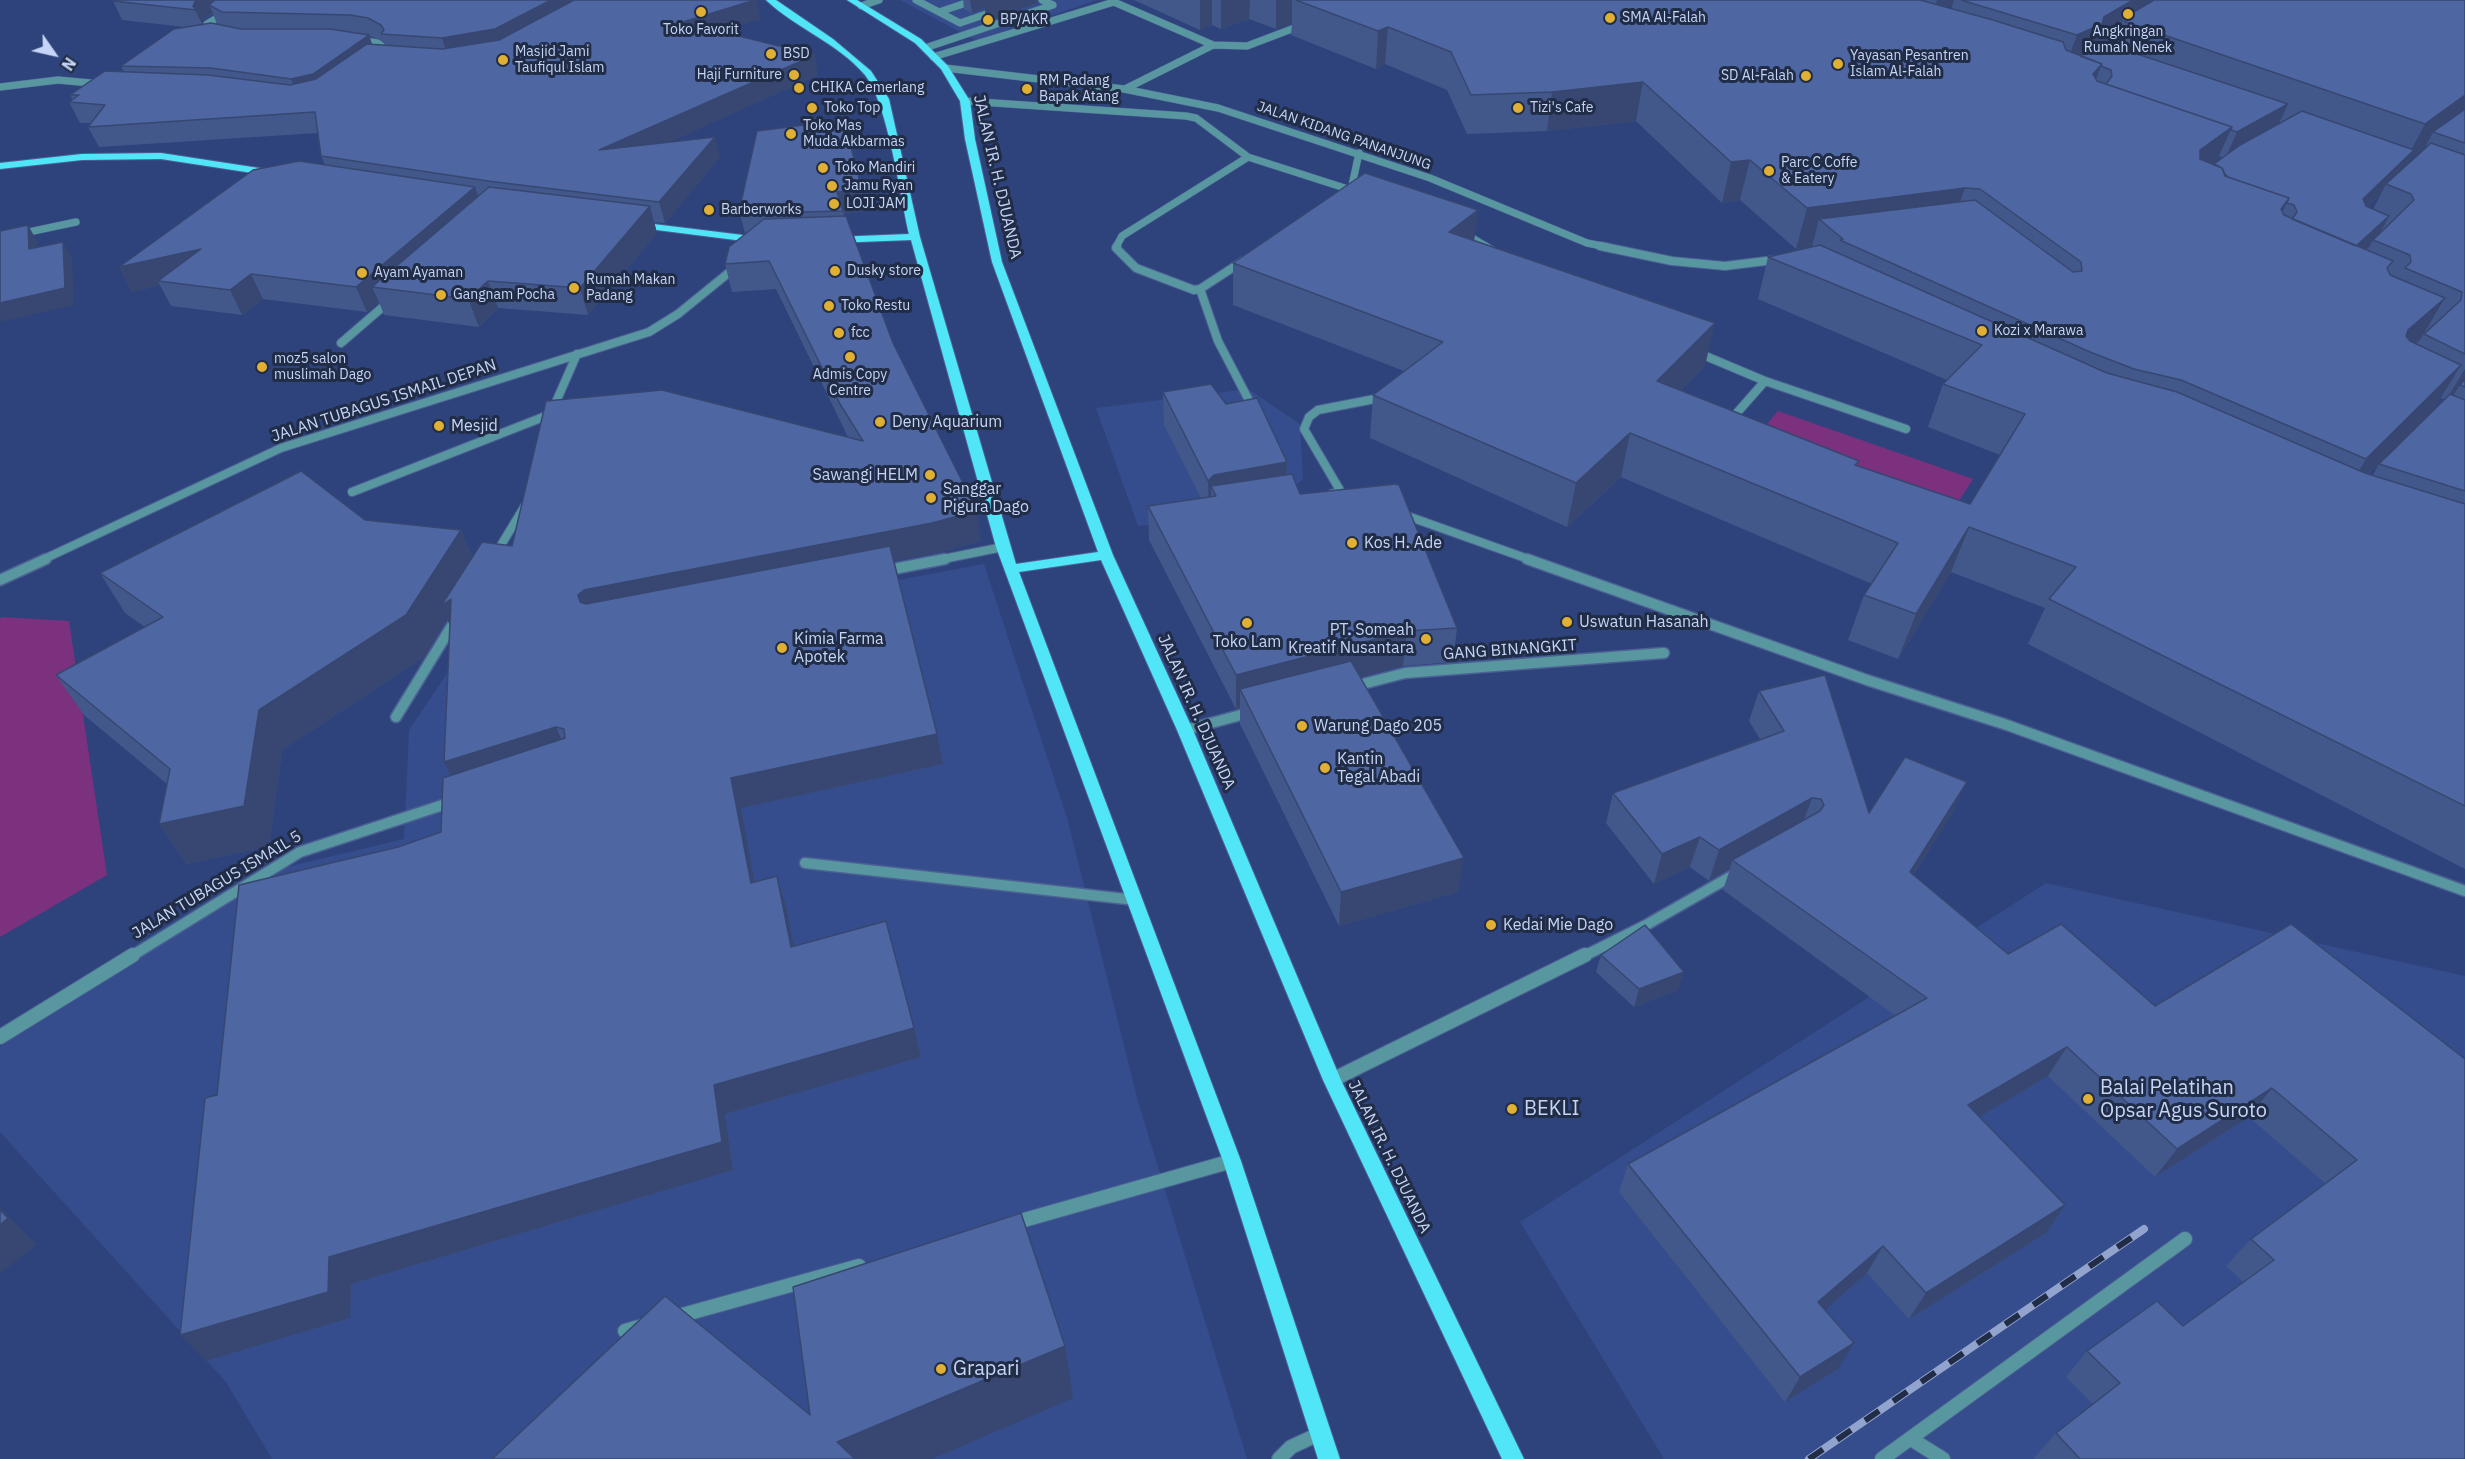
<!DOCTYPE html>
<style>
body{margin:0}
#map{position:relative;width:2465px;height:1459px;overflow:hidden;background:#2e437b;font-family:"IBM Plex Sans",sans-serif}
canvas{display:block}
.north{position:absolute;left:24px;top:24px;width:60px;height:60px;-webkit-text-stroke:4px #212c46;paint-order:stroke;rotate:124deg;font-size:16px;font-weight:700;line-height:24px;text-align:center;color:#c6d5f7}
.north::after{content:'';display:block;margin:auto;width:21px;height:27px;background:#c6d5f7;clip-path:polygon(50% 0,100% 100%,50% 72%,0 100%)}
</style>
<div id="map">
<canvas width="2465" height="1459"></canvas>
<div class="north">N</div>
</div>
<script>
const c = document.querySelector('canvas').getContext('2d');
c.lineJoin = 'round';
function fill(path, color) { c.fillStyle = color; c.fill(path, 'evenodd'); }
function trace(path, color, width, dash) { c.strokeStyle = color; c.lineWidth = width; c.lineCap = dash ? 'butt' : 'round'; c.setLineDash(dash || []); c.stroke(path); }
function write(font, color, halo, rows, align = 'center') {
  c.font = font + ' "IBM Plex Sans",sans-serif'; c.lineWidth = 6; c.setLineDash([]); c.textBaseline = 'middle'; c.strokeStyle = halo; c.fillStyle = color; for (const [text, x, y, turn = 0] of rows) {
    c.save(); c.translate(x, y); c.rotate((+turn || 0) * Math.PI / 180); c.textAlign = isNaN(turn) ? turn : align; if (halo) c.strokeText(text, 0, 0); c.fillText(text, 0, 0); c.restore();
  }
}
const built = new Path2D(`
 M900,0H1097L977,41Z
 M1248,389L1300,424L1303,479L1270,509L1138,526L1096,408Z
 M984,564L1067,818L1137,1098L1247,1459H272L226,1382L0,1132V1046L253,875L404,839L409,730L454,663Z
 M2046,883L2465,976V1459H1664L1520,1222Z`);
const green = new Path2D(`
 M1778,411L1973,479L1939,532L1739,458Z
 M3,617L69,621L107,875L0,937V618Z`);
const minorFar3 = new Path2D(`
 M916,0L960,23L998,10
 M861,6L879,0
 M939,12L975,0
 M218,30L207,24L227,12
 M358,40L378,43L385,49L381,53
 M925,48L1053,5L1042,0
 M933,57L1114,2L1213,45
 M945,68L1124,89L1218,108L1430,178L1587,243L1607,247
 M0,87L58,80L101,84
 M1125,89L1213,45L1247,46L1305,24
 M965,101L1186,116L1196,118L1248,157L1122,236L1116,247
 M1248,157L1351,190L1347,193
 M1355,192L1351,190L1359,153
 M1464,233L1487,247
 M0,238L76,222`);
const minorFar2 = new Path2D(`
 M1117,246L1116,248L1136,268L1194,290L1200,289L1243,261
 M1484,246L1494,252
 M1600,246L1672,261L1725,266L1782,259
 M1200,289L1218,341L1255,412
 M341,343L392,299
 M1696,352L1765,381L1906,429
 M552,411L577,354
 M1728,423L1765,381
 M352,492L551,414
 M1331,494L1341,492L1304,429L1309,417L1318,410L1385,397
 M1399,513L1531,560
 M495,555L526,504
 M42,560L281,448L649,332L678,314L737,266
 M938,560L1003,547`);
const minorFar1 = new Path2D(`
 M1527,559L1867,680L2007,725L2465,891
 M883,571L945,559
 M0,580L46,559
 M1351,687L1405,673L1664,653
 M396,717L456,619
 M1185,730L1252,712
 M805,863L1135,900
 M130,957L300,852L455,801
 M1582,957L1646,925L1737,873`);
const minor = new Path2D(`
 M0,1037L133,955
 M1332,1080L1585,955
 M1010,1224L1232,1161
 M675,1317L859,1266
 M625,1331L642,1326
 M1911,1439L1943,1459
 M1279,1459L1291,1447L1319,1434
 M1882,1459L2185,1239`);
const major = new Path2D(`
 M766,0H776L833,39L871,71L889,99L920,237L1016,564L1098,552L992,262L965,139L960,101L941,69L915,43L847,0H857L921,39L948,66L970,101L975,139L1002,262L1113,555L1193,730L1341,1080L1524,1459H1502L1323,1080L1177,730L1101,560L1019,572L1241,1161L1340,1459H1318L1223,1161L996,547L911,240L834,243L829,240L834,237L909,234C900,195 888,104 865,75C838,43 795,28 766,0Z
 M161,153L272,170L277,173L272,176L161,159L82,160L0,169V163L82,154Z
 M637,222L759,237L764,240L759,243L633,227V223Z`);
const rail = new Path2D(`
 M1809,1459L2144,1229`);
const wall = new Path2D(`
 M963,0H1037L1038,3L986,21L985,8L972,13L964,9Z
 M1134,0H2465V869L2028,644L2045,608L1951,572L1898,659L1848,640L1864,595L1872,584L1621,477L1567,527L1370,438L1373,395L1404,371L1233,305V263L1474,241L1705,366L1681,390L1857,466L1970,504L2000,455L1928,427L1943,384L1947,380L1758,299L1768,257L1810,247L1796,249L1740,200L1722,203L1636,121L1547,131L1467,134L1447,90L1385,64L1376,69L1291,35L1292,24L1276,29L1249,19L1221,29L1212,25L1200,30ZM2425,148L2406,166L2409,160ZM2219,156L2223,158L2216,163ZM2381,194L2373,209L2368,207ZM2441,398L2445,400L2379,464L2373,475L2369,474L2434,409Z
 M113,1L761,19L720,31L818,75L669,142L720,157L665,223L654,222L657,233L588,315L498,308L479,327L384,315L379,302L367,312L263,299L242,315L171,306L160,285L132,292L119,267L325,165L321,156L318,133L99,147L88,127L91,123H80L69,102L73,100L70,95L124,72L121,66L185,27L122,20ZM213,14L217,24L219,25L202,24L203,20ZM369,36L375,38L384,42L385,45L372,44Z
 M739,211H866L844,214L893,343L981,541L937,553L893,561L937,734L943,764L741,808L754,882L777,876L786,906L794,946L914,1028L921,1057L725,1114L733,1170L351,1284L350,1318L206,1361L217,1095L398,847L441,832L451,776L444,762L450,626L447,619L425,656L282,750L269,846L187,864L159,824L167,784L84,715L56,675L145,627L125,613L100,573L365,520L461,530L472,557L512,546L848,437L776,289L732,292L725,264L746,233H745Z
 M1163,392L1226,404L1287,462V475L1300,494L1457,628L1453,662L1403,666L1360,677L1458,892L1339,926L1240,724V708L1236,709L1149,540L1148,506L1201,498L1164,425Z
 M1759,691L1869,813L1953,812L1913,875L2008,954L2155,1006L2291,924L2465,1459H2035L2034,1458L2056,1433L2093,1404L2066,1377L2087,1351L2183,1326L2243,1282L2226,1266L2251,1239L2325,1183L2249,1117L2155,1177L2048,1076L1979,1117L2046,1233L1909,1319L1867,1273L1825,1310L1838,1369L1785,1402L1619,1192L1628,1164L1896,1016L1723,890L1730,869L1709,881L1690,867L1654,884L1606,823L1613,793L1760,739L1749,721Z
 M1601,955L1678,990L1634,1007L1596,972Z`);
const shadedWall = new Path2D(`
 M196,0H233L209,5L213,13L203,20L202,24L193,6Z
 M551,0H593L501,49L448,57L442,38Z
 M755,0H757L761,19L687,41L683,22Z
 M970,0H1037L1038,3L986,21L985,8L972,13Z
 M1200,0H1212V25L1200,30Z
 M1221,0H1250L1249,19L1221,29Z
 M1276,0H1292V24L1276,29Z
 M1937,0H1954L1948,21L1928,30Z
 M2133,0H2165L2120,20L2112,41L2090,54L2063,72L2077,35L2104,17Z
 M1388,27L1385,64L1376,69L1378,31Z
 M369,35L374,50L297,94L291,79Z
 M815,55L818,75L605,171L599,150Z
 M2102,64L2087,102L2093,74Z
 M1643,82L1636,121L1547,131L1552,92Z
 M2465,95V114L2433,132L2425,148L2409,160L2401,175L2386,184L2381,194L2350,225L2363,199L2408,156L2425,124Z
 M2288,104L2276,130L2225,159L2237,132Z
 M2232,127L2214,167L2183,190L2200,150Z
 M715,137L720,157L665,223L659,202Z
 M1750,160L1740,200L1722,203L1731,162Z
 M475,187L484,211L372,287L379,302L367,312L356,287Z
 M1965,188L1951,228L1843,239L1819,219L1812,247L1796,249L1807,208Z
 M862,189L866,211L844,214L837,192Z
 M2289,198L2270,239L2281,209Z
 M650,206L657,233L588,315L580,288Z
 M1478,210L1473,251L1449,232Z
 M2389,216L2376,241L2373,240L2369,247L2338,276L2352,250Z
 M28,225L37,241L38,265L29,249Z
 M63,242L72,258L74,305L0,322V303Z
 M201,249L158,281L160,285L132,292L119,267Z
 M251,274L263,299L242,315L230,290Z
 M488,281L498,308L479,327L468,299Z
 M2445,298L2420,340L2384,373L2408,330Z
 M1715,323L1705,366L1648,424L1657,381Z
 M2461,365L2434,409L2340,503L2366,459Z
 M2465,369V387L2460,385L2451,399L2446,400Z
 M1630,433L1621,477L1567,527L1576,483Z
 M1287,462L1286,495L1216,496L1211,486V512L1209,515L1208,481L1214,475Z
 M977,511L981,541L937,553L595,620L580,602L578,595L584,590Z
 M1969,527L1951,572L1898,659L1916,614Z
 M461,530L477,570L455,636L447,619L425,656L282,750L269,846L187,864L159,824L259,710Z
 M1407,631L1403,666L1248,706L1240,689V708L1236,709V675Z
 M556,727L569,757L459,793L444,762Z
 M937,734L943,764L741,808L760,912L751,883L731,778Z
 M1967,782L1953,812L1896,902L1910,872Z
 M1812,798L1801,828L1732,860L1730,869L1709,881L1719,850Z
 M1700,837L1690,867L1654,884L1662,854Z
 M1464,858L1458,892L1339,926L1341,892Z
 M777,876L786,906L800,976L791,947Z
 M1684,972L1678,990L1634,1007L1639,989Z
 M914,1028L921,1057L725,1114L733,1170L351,1284L350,1318L206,1361L180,1335L329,1257L714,1085Z
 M2067,1047L2048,1076L1951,1134L1968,1105Z
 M2272,1088L2249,1117L2155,1177L2177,1149Z
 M2065,1205L2046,1233L1909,1319L1926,1293Z
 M0,1207L37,1245L0,1273Z
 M1883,1246L1867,1273L1804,1329L1818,1302Z
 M1854,1343L1838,1369L1785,1402L1800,1377Z
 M1065,1346L1073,1398L932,1459H844L837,1442Z`);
const building = new Path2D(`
 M114,0H196L193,6L196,10L113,1Z
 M215,0H551L495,29L442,38L381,34L384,30L381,25L368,18L350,15L222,12L209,5Z
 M574,0H755L683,22L815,55L599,150L715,137L659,202L488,181L321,156L315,112L88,127L105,105L69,102L79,95H70L105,71L208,75L290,85L316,79L367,44L442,49L499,40Z
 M1296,0H1920L1993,20L2063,42L2066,50L2102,64L2093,74L2097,81L2232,127L2200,150V159L2222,168L2225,176L2289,198L2281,209L2284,215L2393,261L2387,268L2390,275L2445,298L2408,330L2406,336L2410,341L2461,365L2366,459L2181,380L2134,369L2090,352L1840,240L1843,239L1819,219L1975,200L2073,272L2082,271L2081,262L1980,189L1965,188L1807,208L1750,160L1731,162L1643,82L1552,92L1471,95L1451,52L1388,27L1378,31Z
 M1961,0H2133L2104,17L2102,24L2077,35Z
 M2154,0H2465V95L2425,124L2120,20Z
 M211,23L241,29H330L369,35L313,74L291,79L211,68L121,66L174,29Z
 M2107,44L2288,104L2237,132L2231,130L2232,127L2106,84L2112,76L2111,70L2101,66L2102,64L2080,56Z
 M2465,109V143L2433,132Z
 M2302,111L2414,150L2363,199L2366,206L2389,216L2356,246L2292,219L2297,212L2294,205L2287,203L2289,198L2228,177L2225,174L2222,168L2214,164L2240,145Z
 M844,120L862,189L837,192L843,211L764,213L739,211L757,131Z
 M2431,143L2465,155V354L2424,334L2461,300L2462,292L2405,268L2411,262L2410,255L2373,240L2414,200L2411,194L2386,184Z
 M299,161L475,187L356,287L251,274L230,290L158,281L201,249L119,267L253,170Z
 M1365,173L1478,210L1449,232L1715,323L1657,381L1859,461L1855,465L1970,504L2025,414L1943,384L1982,345L1768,257L1820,245L2107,373L2177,392L2365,473L2465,504V806L2049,599L2076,567L1969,527L1916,614L1864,595L1898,543L1630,433L1576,483L1373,395L1443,342L1233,263Z
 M489,187L650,206L580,288L488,281L468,299L372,287Z
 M846,216L893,343L977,511L932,523L584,590L578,595L580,602L586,604L890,546L937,734L731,778L751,883L777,876L791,947L886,921L914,1028L714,1085L722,1142L329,1257L328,1292L180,1335L205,1098L217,1095L239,885L398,847L441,832L443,778L565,738L564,729L556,727L444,762L451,599L441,606L482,542L512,546L546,401L662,390L863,441L840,404L769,261L725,264L729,247L764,219Z
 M28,225L29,249L63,242L65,288L0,303V231Z
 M2465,379V387L2460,385Z
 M1211,384L1226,404L1257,398L1287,462L1214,475L1208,481L1163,392Z
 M2450,394L2465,400V491L2379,464Z
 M301,471L365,520L461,530L406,615L259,710L244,806L159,824L170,769L56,675L163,617L100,573Z
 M1292,474L1300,494L1396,484L1399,485L1457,628L1407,631L1236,675L1148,506L1216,496L1211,486Z
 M1351,661L1464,858L1341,892L1240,689Z
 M1825,675L1869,813L1905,757L1967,782L1910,872L2008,954L2061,924L2155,1006L2291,924L2465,1059V1459H2080L2056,1433L2120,1383L2087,1351L2157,1301L2183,1326L2274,1260L2251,1239L2357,1160L2272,1088L2177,1149L2067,1047L1968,1105L2065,1205L1926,1293L1883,1246L1818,1302L1854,1343L1800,1377L1628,1164L1927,998L1732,860L1820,811L1824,805L1821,799L1812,798L1719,850L1700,837L1662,854L1613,793L1784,731L1759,691Z
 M1645,925L1684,972L1639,989L1601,955Z
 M0,1210L8,1218L0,1225Z
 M1021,1213L1065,1346L837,1442L855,1459H492L665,1296L810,1415L793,1287Z`);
const markers = [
 [701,12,6,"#e0b034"],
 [2128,14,6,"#e0b034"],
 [1610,18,6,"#e0b034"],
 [988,20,6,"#e0b034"],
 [771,54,6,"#e0b034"],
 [503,60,6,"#e0b034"],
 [1838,64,6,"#e0b034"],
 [794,75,6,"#e0b034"],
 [1806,76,6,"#e0b034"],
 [799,88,6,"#e0b034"],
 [1027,89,6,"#e0b034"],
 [812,108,6,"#e0b034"],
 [1518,108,6,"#e0b034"],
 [791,134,6,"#e0b034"],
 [823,168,6,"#e0b034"],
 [1769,171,6,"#e0b034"],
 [832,186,6,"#e0b034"],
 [834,204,6,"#e0b034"],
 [709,210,6,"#e0b034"],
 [835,271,6,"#e0b034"],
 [362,273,6,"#e0b034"],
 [574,288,6,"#e0b034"],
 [441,295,6,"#e0b034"],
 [829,306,6,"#e0b034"],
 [1982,331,6,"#e0b034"],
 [839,333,6,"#e0b034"],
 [850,357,6,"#e0b034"],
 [262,367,6,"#e0b034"],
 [880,422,6,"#e0b034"],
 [439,426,6,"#e0b034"],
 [930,475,6,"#e0b034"],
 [931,498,6,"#e0b034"],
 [1352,543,6,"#e0b034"],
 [1567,622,6,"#e0b034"],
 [1247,623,6,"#e0b034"],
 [1426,639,6,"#e0b034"],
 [782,648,6,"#e0b034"],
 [1302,726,6,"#e0b034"],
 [1325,768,6,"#e0b034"],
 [1491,925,6,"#e0b034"],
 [2088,1099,6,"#e0b034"],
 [1512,1109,6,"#e0b034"],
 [941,1369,6,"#e0b034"]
];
const farPoinames = [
 ["SMA Al-Falah",1622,18],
 ["BP/AKR",1000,20],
 ["Toko Favorit",701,30,"center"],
 ["Angkringan",2128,32,"center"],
 ["Rumah Nenek",2128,48,"center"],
 ["Masjid Jami",515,52],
 ["Taufiqul Islam",515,68],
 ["BSD",783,54],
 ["Yayasan Pesantren",1850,56],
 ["Islam Al-Falah",1850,72],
 ["Haji Furniture",782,75,"right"],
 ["SD Al-Falah",1794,76,"right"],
 ["RM Padang",1039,81],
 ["Bapak Atang",1039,97],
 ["CHIKA Cemerlang",811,88],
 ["Toko Top",824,108],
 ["Tizi's Cafe",1530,108],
 ["Toko Mas",803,126],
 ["Muda Akbarmas",803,142],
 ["Parc C Coffe",1781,163],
 ["& Eatery",1781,179],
 ["Toko Mandiri",835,168],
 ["Jamu Ryan",844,186],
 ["LOJI JAM",846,204],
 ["Barberworks",721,210],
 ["Dusky store",847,271],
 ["Ayam Ayaman",374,273],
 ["Rumah Makan",586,280],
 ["Padang",586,296],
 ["Gangnam Pocha",453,295],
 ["Toko Restu",841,306],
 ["Kozi x Marawa",1994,331],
 ["fcc",851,333],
 ["moz5 salon",274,359],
 ["muslimah Dago",274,375],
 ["Admis Copy",850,375,"center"],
 ["Centre",850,391,"center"]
];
const farStreetnames = [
 ["JALAN KIDANG PANANJUNG",1344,136,19]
];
const streetNames = [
 ["JALAN IR. H. DJUANDA",997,177,77],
 ["JALAN TUBAGUS ISMAIL DEPAN",384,401,-18],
 ["GANG BINANGKIT",1510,650,-4],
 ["JALAN IR. H. DJUANDA",1196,712,66],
 ["JALAN TUBAGUS ISMAIL 5",217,885,-31],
 ["JALAN IR. H. DJUANDA",1389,1157,64]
];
const poiNames = [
 ["Deny Aquarium",892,422],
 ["Mesjid",451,426],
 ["Sawangi HELM",918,475,"right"],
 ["Sanggar",943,489],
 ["Pigura Dago",943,507],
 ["Kos H. Ade",1364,543],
 ["Uswatun Hasanah",1579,622],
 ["PT. Someah",1414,630,"right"],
 ["Kreatif Nusantara",1414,648,"right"],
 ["Kimia Farma",794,639],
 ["Apotek",794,657],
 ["Toko Lam",1247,642,"center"],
 ["Warung Dago 205",1314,726],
 ["Kantin",1337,759],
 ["Tegal Abadi",1337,777],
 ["Kedai Mie Dago",1503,925]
];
const nearPoinames = [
 ["Balai Pelatihan",2100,1088],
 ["Opsar Agus Suroto",2100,1111],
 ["BEKLI",1524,1109],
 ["Grapari",953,1369]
];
fill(built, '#354d8c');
fill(green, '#7b317d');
trace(minorFar3, '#4c6094', 8);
trace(minorFar2, '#4c6094', 10);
trace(minorFar1, '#4c6094', 13);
trace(minor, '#4c6094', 16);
trace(major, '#4c6094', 2);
trace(minorFar3, '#5897a0', 7);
trace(minorFar2, '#5897a0', 8);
trace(minorFar1, '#5897a0', 10);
trace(minor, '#5897a0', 14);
fill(major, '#51e6f7');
trace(rail, '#92a3cd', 8);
trace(rail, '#212c46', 6, [17]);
fill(wall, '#43588a');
fill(shadedWall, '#374771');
fill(building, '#4e66a1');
trace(building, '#374771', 1.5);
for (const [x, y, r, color] of markers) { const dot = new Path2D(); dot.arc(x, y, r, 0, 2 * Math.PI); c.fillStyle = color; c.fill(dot); trace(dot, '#212c46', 2); }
write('14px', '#c6d5f7', '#212c46', farPoinames, 'left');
write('14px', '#c6d5f7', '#212c46', farStreetnames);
write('16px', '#c6d5f7', '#212c46', streetNames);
write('16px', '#c6d5f7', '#212c46', poiNames, 'left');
write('20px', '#c6d5f7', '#212c46', nearPoinames, 'left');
</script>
